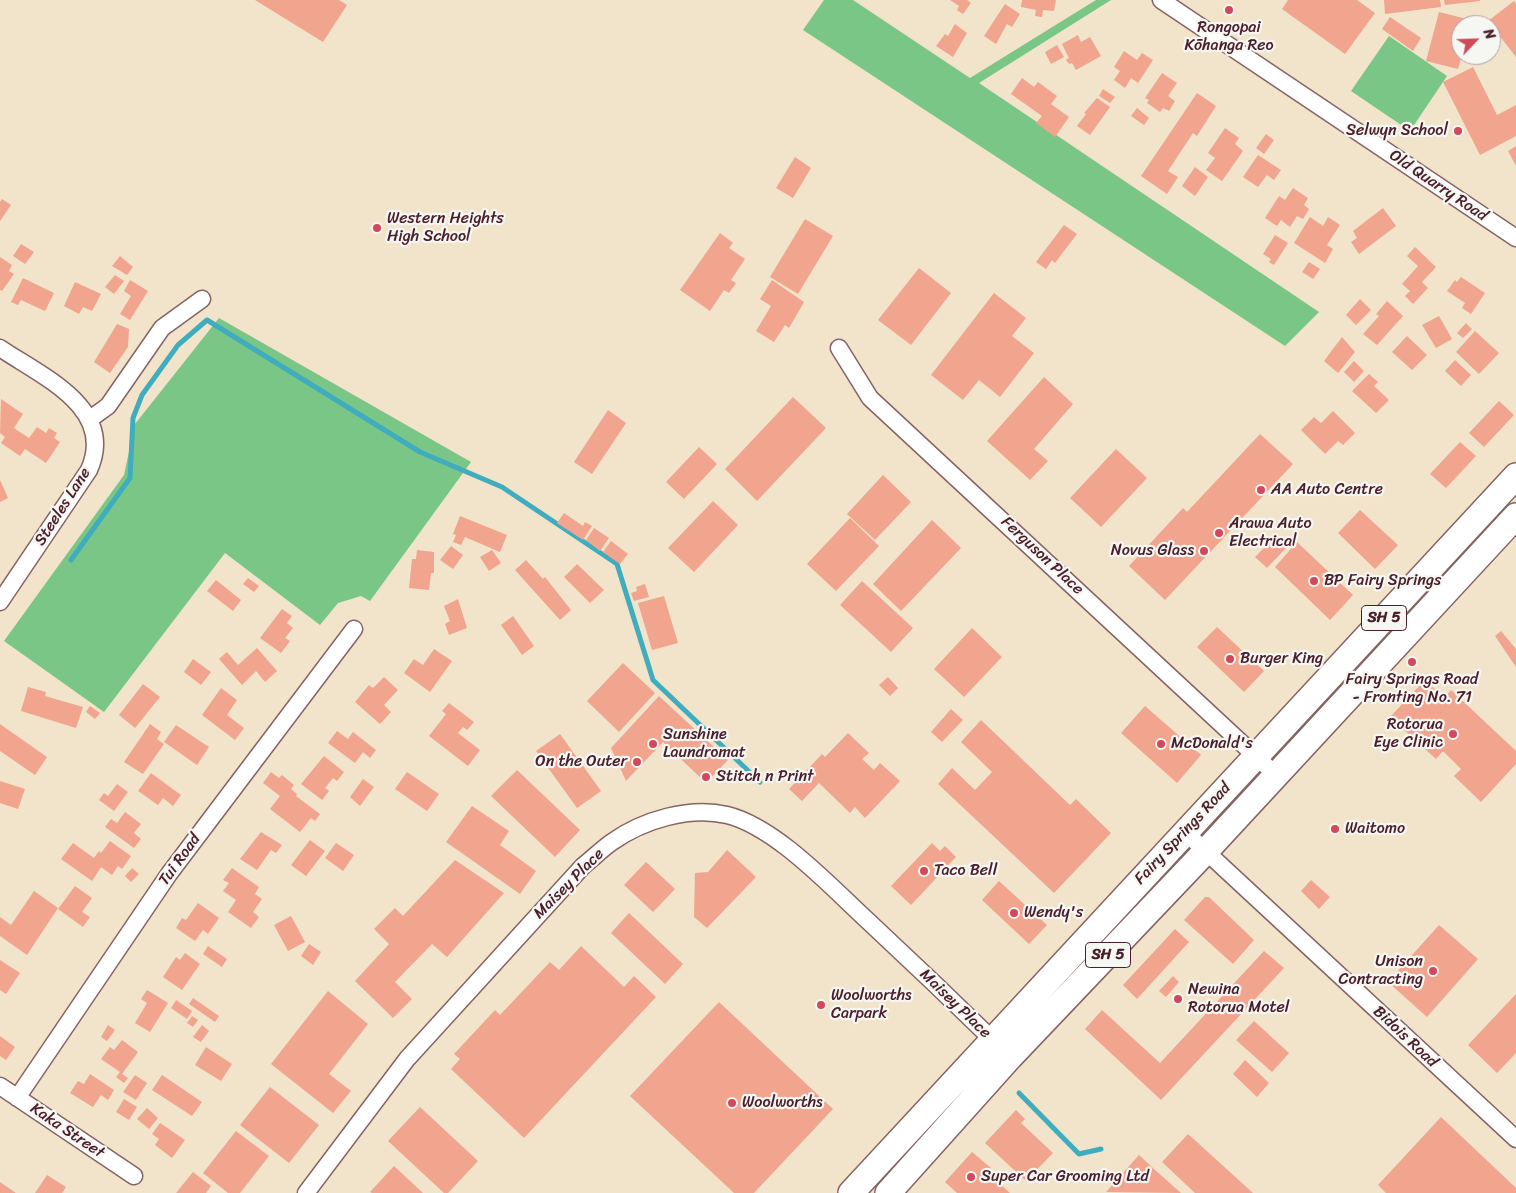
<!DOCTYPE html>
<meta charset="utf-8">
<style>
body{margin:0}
#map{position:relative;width:1516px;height:1193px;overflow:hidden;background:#f2e3cb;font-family:Sriracha,sans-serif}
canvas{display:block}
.north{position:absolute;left:1451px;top:15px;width:50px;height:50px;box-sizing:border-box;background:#f6f6f2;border:1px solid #b1a0a2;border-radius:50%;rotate:66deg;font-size:14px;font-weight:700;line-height:20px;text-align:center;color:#4a1f2b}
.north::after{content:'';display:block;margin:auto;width:18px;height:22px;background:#d1495b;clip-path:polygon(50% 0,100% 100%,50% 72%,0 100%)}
</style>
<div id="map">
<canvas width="1516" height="1193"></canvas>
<div class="north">N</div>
</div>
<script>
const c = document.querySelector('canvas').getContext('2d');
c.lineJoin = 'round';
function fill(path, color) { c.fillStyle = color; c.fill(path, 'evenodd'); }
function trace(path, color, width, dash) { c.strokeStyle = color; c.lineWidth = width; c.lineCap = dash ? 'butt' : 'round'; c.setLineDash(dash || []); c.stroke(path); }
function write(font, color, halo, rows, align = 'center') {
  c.font = font + ' Sriracha,sans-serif'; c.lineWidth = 4.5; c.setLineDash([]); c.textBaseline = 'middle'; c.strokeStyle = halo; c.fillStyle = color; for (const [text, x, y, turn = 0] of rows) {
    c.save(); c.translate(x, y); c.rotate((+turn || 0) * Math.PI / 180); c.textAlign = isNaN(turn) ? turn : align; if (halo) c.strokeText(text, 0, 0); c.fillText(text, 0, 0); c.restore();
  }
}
const green = new Path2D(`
 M824,0H853L970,78L1096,0H1111L979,83L1319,312L1285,346L803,30Z
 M1389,36L1447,76L1410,131L1351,91Z
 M219,318L471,462L370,601L361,596L338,603L320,625L225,553L104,712L4,641L124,475L135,424Z`);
const stream = new Path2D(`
 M71,560L130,478L133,418L142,395L178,345L207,320L420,452L502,487L617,564L653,680L760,782
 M1019,1093L1079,1154L1101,1149`);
const building = new Path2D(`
 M255,0H339L347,5L323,42Z
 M950,0H967L971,3L963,14L957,10L959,6Z
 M1022,0H1056L1054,11L1043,10L1042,17L1035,16L1036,10L1021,7Z
 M1288,0H1357L1375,13L1345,54L1282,9Z
 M1384,0H1440L1441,7L1385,14Z
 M1444,0H1480V1L1445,5Z
 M1514,1L1516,4V57L1488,21Z
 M1005,4L1020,14L1012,27L1007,24L996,44L984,36Z
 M1439,12L1471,20L1470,25H1461L1462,55L1458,69L1426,61Z
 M1390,17L1421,38L1413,51L1382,29Z
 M955,24L967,33L953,57L936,46L945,34L948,36Z
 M1078,35L1081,42L1090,37L1101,56L1076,70L1072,63L1069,64L1066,60L1069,58L1062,44Z
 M1057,45L1064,57L1051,64L1045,52Z
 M1124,51L1137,60L1142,53L1153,60L1138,83L1131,78L1125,88L1114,80L1120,71L1114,67Z
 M1473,67L1497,115L1516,105V136L1480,155L1443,82Z
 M1162,73L1177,83L1168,96L1175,101L1169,111L1163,108L1160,112L1147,103L1149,100L1145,98Z
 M1022,78L1034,87L1038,82L1057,96L1051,104L1069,117L1055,137L1036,123L1042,116L1011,94Z
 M1103,89L1115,97L1110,103L1099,96Z
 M1197,93L1216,106L1197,136L1193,133L1168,171L1178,177L1167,194L1141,176Z
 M1097,98L1110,107L1090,135L1077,126L1086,114L1084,113Z
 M1137,108L1149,118L1144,125L1131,116Z
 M1225,128L1239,138L1235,144L1243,151L1222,181L1206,170L1215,158L1208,153Z
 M1266,134L1274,140L1264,154L1256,148Z
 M1516,146V166L1508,151Z
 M1258,155L1281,170L1274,180L1267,175L1258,187L1243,177Z
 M795,157L811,168L793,198L776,188Z
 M1195,167L1208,177L1195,196L1182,186Z
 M1293,188L1308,198L1304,205L1309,209L1303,219L1297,216L1290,227L1281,220L1277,226L1265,218L1279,196L1285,200Z
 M2,199L11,205L0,221V202Z
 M1383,208L1396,226L1359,254L1351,242L1357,238L1353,231Z
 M1310,217L1323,226L1328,217L1340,225L1327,245L1333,249L1325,263L1294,243Z
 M805,219L833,236L798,294L770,277Z
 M1064,225L1077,234L1055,263L1052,260L1046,269L1036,262Z
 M720,233L733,243L729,248L745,259L731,280L736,283L729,293L724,290L710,311L680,290Z
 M1275,235L1288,243L1274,265L1269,262L1271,259L1263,254Z
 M21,244L34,252L25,264L13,256Z
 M1415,247L1436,267L1422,282L1428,288L1413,304L1405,296L1410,291L1402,284L1418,266L1407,256Z
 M120,256L133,267L127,275L112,266Z
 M0,257L12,265L9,271L14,274L2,291L0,290Z
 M1309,262L1320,269L1313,279L1302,272Z
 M919,268L951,293L911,345L878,320Z
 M115,275L124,281L114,294L105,287Z
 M1461,277L1485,293L1471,314L1462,308L1465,303L1447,291L1455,280L1457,282Z
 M23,278L54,293L45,311L21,300L18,305L11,302Z
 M130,280L148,291L130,320L120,314L131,296L124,291Z
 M772,280L804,302L789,328L785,325L774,342L756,331L771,306L760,299Z
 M75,282L101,294L92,311L83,307L79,314L64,306Z
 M994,293L1026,318L1012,336L1034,353L1000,397L979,380L963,400L931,375Z
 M1360,299L1371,310L1356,325L1346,315Z
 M1387,301L1403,316L1377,345L1363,334L1379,316L1376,314Z
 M1439,316L1452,339L1436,348L1422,325Z
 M1466,323L1472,329L1463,338L1457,333Z
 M117,324L129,329L128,347L110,373L94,362Z
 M1475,331L1499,353L1479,374L1456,352Z
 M1407,336L1427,355L1412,370L1392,352Z
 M1342,337L1355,352L1338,373L1324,361Z
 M1455,360L1471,375L1461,386L1445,371Z
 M1354,361L1364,371L1354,382L1344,372Z
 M1369,374L1378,382L1374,386L1389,400L1376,413L1352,391Z
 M1044,377L1073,404L1034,449L1048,461L1030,480L987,441Z
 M793,397L826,428L757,501L725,469Z
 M1,399L23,414L14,428L29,438L37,427L46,433L49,428L57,433L54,438L60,442L46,463L25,449L20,456L1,443L5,437L0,433Z
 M1499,401L1514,415L1484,447L1469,433Z
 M608,410L626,423L592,474L574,462Z
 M1333,411L1355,433L1343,445L1338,441L1325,454L1301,430L1314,417L1321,423Z
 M1260,434L1293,464L1165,600L1129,566L1183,508L1187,512Z
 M1460,442L1476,456L1446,488L1430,474Z
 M699,447L717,464L684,499L666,482Z
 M1116,449L1147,478L1101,527L1070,498Z
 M883,475L911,502L875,540L847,514Z
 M0,480L8,498L0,502Z
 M713,501L738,525L694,572L668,548Z
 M1360,510L1398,545L1375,569L1338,533Z
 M564,513L583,526L585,522L592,526L583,540L557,523Z
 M460,516L507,535L500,552L465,537L461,545L453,542L456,535L453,534Z
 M850,518L879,546L836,591L807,564Z
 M932,520L961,548L901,611L873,584Z
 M594,528L609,538L600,551L586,540Z
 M1276,536L1287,547L1267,568L1255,557Z
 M611,541L628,554L620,564L603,552Z
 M1297,542L1353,595L1330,620L1275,567Z
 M451,546L463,555L453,569L440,560Z
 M417,550L434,552V573H431L429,590L409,588L412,559H416Z
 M492,550L501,563L489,571L480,557Z
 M526,560L543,579L545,577L571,610L560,620L515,570Z
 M577,564L604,590L590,603L564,577Z
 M248,578L259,586L254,592L243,584Z
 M216,580L241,600L233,611L207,591Z
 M862,581L913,628L891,652L840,605Z
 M645,584L649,597L634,601L631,593L637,591L636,587Z
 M664,596L678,643L652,650L638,603Z
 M458,599L467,628L449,635L445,624L450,621L444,606Z
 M282,609L292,616L287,623L293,628L285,638L290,641L281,653L260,638Z
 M513,616L534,646L522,655L501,625Z
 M1217,627L1264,671L1244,692L1197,647Z
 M972,628L1002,657L964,697L934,669Z
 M1501,631L1516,649V667L1495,636Z
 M257,648L277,671L265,682L256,671L242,685L219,659L227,652L238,665Z
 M434,649L452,661L430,692L404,673L414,659L423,665Z
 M193,659L211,672L201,685L184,672Z
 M623,663L655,693L619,732L587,701Z
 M384,677L398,690L384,705L391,712L380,724L355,702L369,685L373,688Z
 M888,677L898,688L890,696L879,685Z
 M1425,680L1444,698L1451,690L1516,751V764L1481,802L1454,776L1461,769L1443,751L1436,759L1390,717Z
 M143,684L160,697L135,728L119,715Z
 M28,687L46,692L45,696L83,707L76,728L21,711Z
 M221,688L237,700L227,715L244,728L235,740L202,715Z
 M659,696L728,760L706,783L663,742L626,781L611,748Z
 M449,703L474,722L467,730L463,727L458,733L480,750L468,766L429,736L446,714L442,711Z
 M90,706L100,713L95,719L86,712Z
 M1145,706L1201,755L1177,783L1121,733Z
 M951,709L963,720L942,742L931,732Z
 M981,720L1070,805L1076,799L1111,833L1054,893L938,784L952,768L975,790L992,772L961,742Z
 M0,724L47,757L35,775L0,751Z
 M150,724L161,732L157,739L164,744L143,774L124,762Z
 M176,725L209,747L197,765L164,742Z
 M337,731L348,739L353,732L376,750L370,758L363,752L355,763L328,743Z
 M848,733L869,753L862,759L874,770L880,763L900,781L865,818L855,807L850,813L819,783L802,801L789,789L822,754L825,757Z
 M560,734L601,791L577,808L536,751Z
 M324,756L344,772L337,781L333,778L325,788L329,791L322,800L301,784Z
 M517,770L580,830L555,857L491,796Z
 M271,772L279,778L282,775L294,785L291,789L297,794L296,796L320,814L315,821L311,818L300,832L270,809L280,796L263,783Z
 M407,772L439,794L427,811L395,789Z
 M151,773L181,795L173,806L163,798L158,805L138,791Z
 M363,779L374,787L360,806L350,797Z
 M0,781L25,789L18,809L0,803Z
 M117,784L128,792L114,811L99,800L104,793L108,796Z
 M472,806L509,831L500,845L536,871L520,894L446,842Z
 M125,812L141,824L134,833L141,839L134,848L105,827L111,819L117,823Z
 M261,832L282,845L276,853L271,850L257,870L240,859Z
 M310,840L325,851L306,876L291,865Z
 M110,841L131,856L122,869L118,866L112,875L101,867L92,881L61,859L73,843L94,858L99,851L101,853Z
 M336,843L354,855L343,871L325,858Z
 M932,843L940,851L945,846L956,857L911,905L891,886Z
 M727,850L756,877L707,928L694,917L695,873L708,872Z
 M455,860L504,893L447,957L432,944L395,982L412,999L393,1018L355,981L389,944L374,929L395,908L403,916Z
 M646,862L675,889L653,912L624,885Z
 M132,868L139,874L131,882L125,876Z
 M232,868L259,887L255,894L262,899L253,912L259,917L251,928L228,912L236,900L223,891L229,883L223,880Z
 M1311,880L1330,897L1319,909L1301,891Z
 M999,881L1047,925L1029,944L982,900Z
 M75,886L92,898L82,912L90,917L83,927L58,909Z
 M34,891L58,908L27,955L0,936V917L11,925Z
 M1205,897H1209L1254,940L1233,964L1184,920Z
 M198,903L219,918L208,934L203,930L195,941L176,928L182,918L186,920Z
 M629,913L683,964L665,984L611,933Z
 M291,916L305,942L288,951L274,925Z
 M1439,925L1478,959L1427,1017L1388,982Z
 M1175,929L1189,942L1137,999L1123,985Z
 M309,944L321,952L313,965L301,956Z
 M208,946L227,959L222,967L203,954Z
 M581,946L624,987L634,976L656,997L524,1138L451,1069L460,1059L454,1054L495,1010L500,1015L550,962L559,970Z
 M1264,951L1284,968L1161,1100L1085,1029L1102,1010L1160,1063Z
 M185,953L200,964L182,990L163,977L176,957L180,960Z
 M0,960L20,973L6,994L0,990Z
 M1173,976L1179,982L1166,997L1159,991Z
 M147,990L168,1003L150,1032L135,1023L147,1003L141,999Z
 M328,991L368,1024L329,1074L351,1091L333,1113L271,1064Z
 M1516,994V1053L1497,1073L1468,1045Z
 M193,998L219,1016L215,1022L189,1004Z
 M176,1000L192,1011L187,1019L171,1008Z
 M719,1002L833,1109L754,1193H734L630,1096Z
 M192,1016L198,1020L193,1027L187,1023Z
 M1254,1021L1289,1053L1272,1072L1236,1040Z
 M108,1025L115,1030L107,1041L101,1037Z
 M202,1025L209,1031L201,1042L193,1037Z
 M0,1036L15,1047L6,1060L0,1056Z
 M122,1040L138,1052L122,1074L128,1078L124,1083L116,1077L120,1072L101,1059L110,1047L114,1050Z
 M206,1047L232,1064L221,1081L195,1065Z
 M1245,1060L1269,1083L1257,1097L1233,1074Z
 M90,1074L114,1090L108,1100L101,1095L93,1107L70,1093L78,1081L84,1084Z
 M135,1075L147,1083L136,1100L123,1092Z
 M162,1075L202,1102L192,1116L152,1090Z
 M270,1087L319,1125L289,1163L240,1125Z
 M124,1099L137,1107L129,1120L116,1112Z
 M420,1107L478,1161L448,1193H444L388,1141Z
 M147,1108L158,1118L149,1129L137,1119Z
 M1016,1110L1025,1119L1021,1123L1053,1153L1026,1181L985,1143Z
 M1441,1117L1516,1188V1193H1386L1378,1185Z
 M160,1123L185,1140L172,1158L155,1145L159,1139L152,1134Z
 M236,1131L269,1156L240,1193H228L203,1173Z
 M1188,1134L1253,1193H1195L1162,1162Z
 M972,1152L991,1168L987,1172L1010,1193H957L945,1182Z
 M1139,1155L1154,1169L1181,1193L1106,1192Z
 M394,1166L423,1193H372L370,1192Z
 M193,1172L211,1186L206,1193H176Z
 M47,1175L66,1187L62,1193H35Z
 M0,1182L16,1193H0Z`);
const minor = new Path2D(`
 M1161,0L1516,238
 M0,348C41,376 117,408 89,470L0,602
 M839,348L870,398L1276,775
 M90,419L108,406L162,328L202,299
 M1185,832L1516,1139
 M0,1086L134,1176
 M17,1098L169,874L354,629
 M306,1193L407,1059L583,866C593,858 602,849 612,842C643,820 690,806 727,815C776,827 831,887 868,921C912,962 956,1004 999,1046`);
const highway = new Path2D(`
 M851,1193L1516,476
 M888,1193L1010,1057L1205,852L1516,516`);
const markers = [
 [1229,10,5,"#d1495b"],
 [1458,131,5,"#d1495b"],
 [377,228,5,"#d1495b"],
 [1261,490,5,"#d1495b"],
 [1219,533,5,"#d1495b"],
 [1204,551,5,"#d1495b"],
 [1314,581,5,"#d1495b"],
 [1230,659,5,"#d1495b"],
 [1412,662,5,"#d1495b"],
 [1453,734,5,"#d1495b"],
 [653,744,5,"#d1495b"],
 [1161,744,5,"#d1495b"],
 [637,762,5,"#d1495b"],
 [706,777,5,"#d1495b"],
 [1335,829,5,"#d1495b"],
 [924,871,5,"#d1495b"],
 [1014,913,5,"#d1495b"],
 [1433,971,5,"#d1495b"],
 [1178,999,5,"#d1495b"],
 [821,1005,5,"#d1495b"],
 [732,1103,5,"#d1495b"],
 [971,1177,5,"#d1495b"]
];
const shields = [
 [1384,618,45],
 [1108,955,45]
];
const shieldNames = [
 ["SH 5",1384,618],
 ["SH 5",1108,955]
];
const poiNames = [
 ["Rongopai",1229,28,"center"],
 ["Kōhanga Reo",1229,46,"center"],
 ["Selwyn School",1448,131,"right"],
 ["Western Heights",387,219],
 ["High School",387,237],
 ["AA Auto Centre",1271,490],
 ["Arawa Auto",1229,524],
 ["Electrical",1229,542],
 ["Novus Glass",1194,551,"right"],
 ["BP Fairy Springs",1324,581],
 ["Burger King",1240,659],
 ["Fairy Springs Road",1412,680,"center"],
 ["- Fronting No. 71",1412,698,"center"],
 ["Rotorua",1443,725,"right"],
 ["Eye Clinic",1443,743,"right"],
 ["Sunshine",663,735],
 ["Laundromat",663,753],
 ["McDonald's",1171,744],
 ["On the Outer",627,762,"right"],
 ["Stitch n Print",716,777],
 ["Waitomo",1345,829],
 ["Taco Bell",934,871],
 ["Wendy's",1024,913],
 ["Unison",1423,962,"right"],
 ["Contracting",1423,980,"right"],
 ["Newina",1188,990],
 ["Rotorua Motel",1188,1008],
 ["Woolworths",831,996],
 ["Carpark",831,1014],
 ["Woolworths",742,1103],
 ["Super Car Grooming Ltd",981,1177]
];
const streetNames = [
 ["Old Quarry Road",1438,186,34],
 ["Steeles Lane",63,507,-57],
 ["Ferguson Place",1042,556,43],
 ["Fairy Springs Road",1183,834,-47],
 ["Tui Road",180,860,-54],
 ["Maisey Place",569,884,-45],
 ["Maisey Place",955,1004,44],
 ["Bidois Road",1405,1037,43],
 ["Kaka Street",67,1131,34]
];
fill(green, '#79c686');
trace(stream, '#40adbe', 5);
fill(building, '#f1a48e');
trace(minor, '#856463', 19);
trace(highway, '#856463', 28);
trace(minor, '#fff', 16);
trace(highway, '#fff', 25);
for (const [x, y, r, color] of markers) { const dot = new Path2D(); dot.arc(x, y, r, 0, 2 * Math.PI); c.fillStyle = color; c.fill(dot); trace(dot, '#f6f6f2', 2); }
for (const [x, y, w] of shields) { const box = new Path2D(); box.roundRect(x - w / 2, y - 12.5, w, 25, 4); c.fillStyle = '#f6f6f2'; c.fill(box); trace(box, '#4a1f2b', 1); }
write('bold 15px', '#4a1f2b', null, shieldNames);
write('16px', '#4a1f2b', '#f6f6f2', poiNames, 'left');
write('16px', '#4a1f2b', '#f6f6f2', streetNames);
</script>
